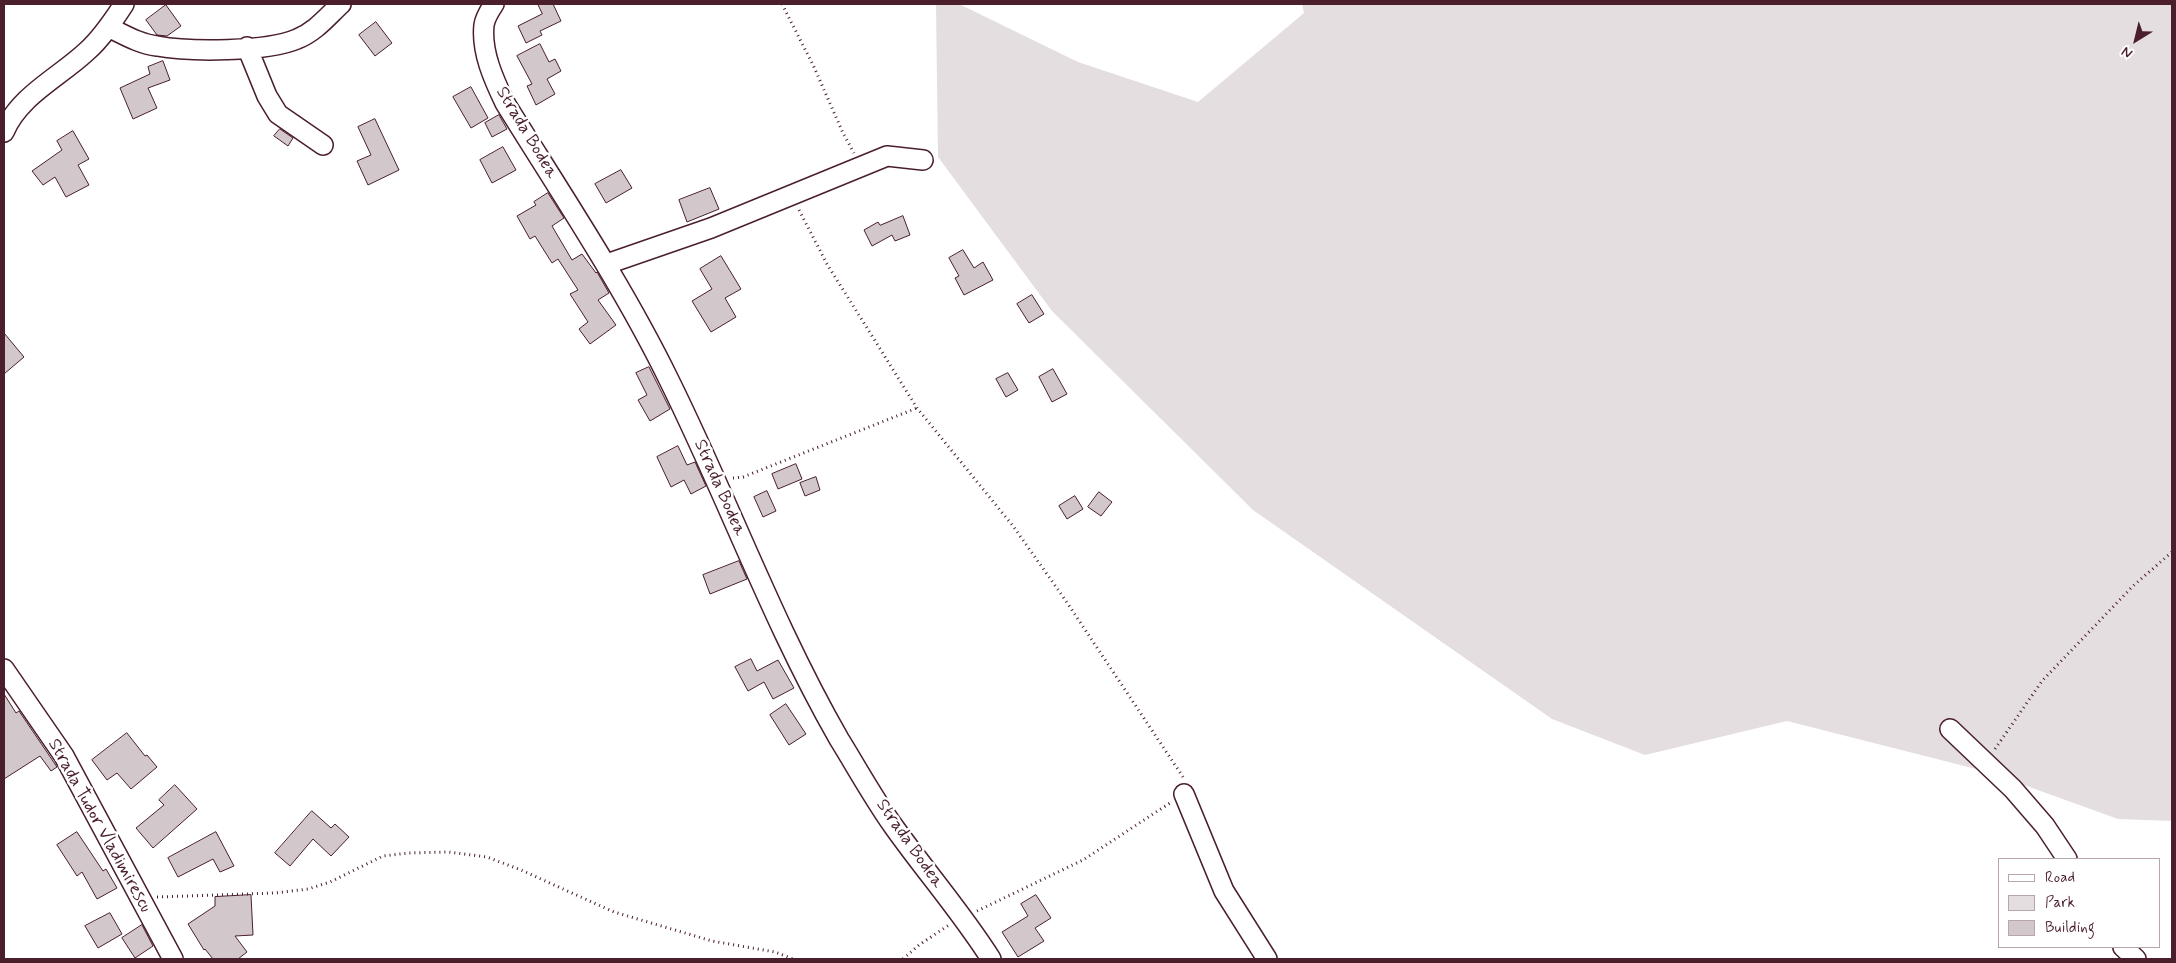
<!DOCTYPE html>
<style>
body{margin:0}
#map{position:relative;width:2176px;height:963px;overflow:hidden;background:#fff;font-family:Mynerve,sans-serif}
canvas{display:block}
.frame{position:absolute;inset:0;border:5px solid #4a1f2b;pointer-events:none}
.legend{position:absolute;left:1998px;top:858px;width:162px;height:90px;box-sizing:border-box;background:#fff;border:1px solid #b7a5aa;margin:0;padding:6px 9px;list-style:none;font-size:15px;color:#4a1f2b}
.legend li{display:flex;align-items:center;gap:10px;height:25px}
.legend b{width:25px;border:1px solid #b7a5aa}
.north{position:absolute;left:2111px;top:15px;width:50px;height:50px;-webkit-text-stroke:4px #fff;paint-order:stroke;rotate:216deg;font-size:14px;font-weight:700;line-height:20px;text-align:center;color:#4a1f2b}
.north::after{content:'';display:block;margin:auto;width:18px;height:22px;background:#4a1f2b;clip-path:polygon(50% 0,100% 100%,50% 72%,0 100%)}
</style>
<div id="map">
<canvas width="2176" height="963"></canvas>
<div class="frame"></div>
<ul class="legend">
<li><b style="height:6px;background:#fff"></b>Road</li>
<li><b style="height:14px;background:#e5dee0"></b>Park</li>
<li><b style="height:14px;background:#d2c7cb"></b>Building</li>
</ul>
<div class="north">N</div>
</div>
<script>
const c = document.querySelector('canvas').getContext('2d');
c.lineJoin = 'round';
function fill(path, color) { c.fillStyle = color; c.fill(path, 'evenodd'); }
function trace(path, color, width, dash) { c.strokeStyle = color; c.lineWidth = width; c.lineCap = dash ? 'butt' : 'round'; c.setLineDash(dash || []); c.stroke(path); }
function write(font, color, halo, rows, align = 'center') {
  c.font = font + ' Mynerve,sans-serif'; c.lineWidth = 5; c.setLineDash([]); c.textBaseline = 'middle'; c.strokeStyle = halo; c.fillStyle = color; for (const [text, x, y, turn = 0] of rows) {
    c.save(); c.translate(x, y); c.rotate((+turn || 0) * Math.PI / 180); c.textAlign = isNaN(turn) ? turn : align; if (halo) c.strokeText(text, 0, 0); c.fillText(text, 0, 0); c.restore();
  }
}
const green = new Path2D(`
 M936,4H959L1078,62L1198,102L1304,13L1302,4H2172V821L2118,819L1988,772L1787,721L1645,755L1552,719L1253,510L1052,311L938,157Z`);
const building = new Path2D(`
 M538,4H553L561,21L540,31L542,35L526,43L518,26L542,14Z
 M166,5L181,26L167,36L157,35L146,20Z
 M376,22L392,43L375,56L359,35Z
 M540,44L549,62L555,59L561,71L547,79L555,94L536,105L527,86L532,84L517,56Z
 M163,61L170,80L148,88L157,108L133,119L120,88L150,74L148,67Z
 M471,87L488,118L471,128L453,97Z
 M499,115L507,129L492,137L485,123Z
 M375,119L399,170L368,185L357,161L371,155L358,127Z
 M280,129L293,138L288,146L274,136Z
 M73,131L89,159L78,165L89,185L66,197L55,177L43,185L32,171L62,150L57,141Z
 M503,147L516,170L492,183L480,160Z
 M621,170L632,188L606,203L595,184Z
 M710,188L719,209L687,222L679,200Z
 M548,193L564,218L552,226L572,260L582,254L596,273L597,272L609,293L598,300L616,325L590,344L579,329L588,322L570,294L578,290L558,259L552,263L535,236L530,239L517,216L536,205L534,202Z
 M903,216L910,235L895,241L892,235L872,246L864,230L878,222L880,225Z
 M963,250L974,268L983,262L993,280L964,295L955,278L959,276L949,258Z
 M721,256L741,289L725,298L736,317L711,332L692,301L712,289L700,269Z
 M1032,295L1044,314L1029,323L1017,304Z
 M4,333L24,357L4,374Z
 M649,367L670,409L650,421L638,400L647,395L636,373Z
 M1053,369L1067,394L1052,402L1039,377Z
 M1008,373L1018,390L1006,397L996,379Z
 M678,446L687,465L695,462L706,486L691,494L684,480L671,487L657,457Z
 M796,464L802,479L778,489L772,474Z
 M816,477L820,490L805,496L800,483Z
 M767,491L776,511L763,517L754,497Z
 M1099,492L1112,502L1101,516L1088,507Z
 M1075,496L1083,509L1067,519L1059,506Z
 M739,561L747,579L710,594L703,575Z
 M751,659L757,671L778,660L794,688L773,699L764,682L748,691L735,667Z
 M4,694L16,713L19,711L57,767L51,771L40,756L4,779Z
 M786,704L806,734L789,745L770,715Z
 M127,733L145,756L147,755L157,767L131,789L117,773L107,780L92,760Z
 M175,785L197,809L153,848L136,828L164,805L159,800Z
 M312,811L331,828L335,824L349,837L331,856L313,839L290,866L275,853Z
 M77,832L103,871L106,869L117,888L97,899L82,872L77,876L57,845Z
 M216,832L234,866L220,872L213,859L178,877L168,858Z
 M251,895L253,935L235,936L247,952L238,959H213L205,949L204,950L188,924L215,906V897Z
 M1036,895L1051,918L1035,928L1044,941L1018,957L1002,932L1028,916L1021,904Z
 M110,913L122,934L98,948L85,926Z
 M142,925L153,946L135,958L122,938Z`);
const path = new Path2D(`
 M782,4L814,67L843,133L854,153
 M799,210L827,264L917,408L1013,526L1066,601L1183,777
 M733,478L743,477L917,408
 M1995,749L2042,681L2133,586L2172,552
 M157,897L275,893L308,889L330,882L383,856L409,853L448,852L487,857L521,870L614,912L712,941L775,952L793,959
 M977,911L1083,860L1170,803
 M903,959L919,945L949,925`);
const minor = new Path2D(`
 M494,4C490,10 485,18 484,25C481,52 494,80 505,103C562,195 622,284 669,380C728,499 773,624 839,739C857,768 874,799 894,827C926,872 962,913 991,959
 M108,27C123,34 139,44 157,46C189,52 267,52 297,39C315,32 327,17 341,4
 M247,47L267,96L278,114L323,145
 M4,132C19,96 58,78 86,52C101,39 113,21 124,4
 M607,264L711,228L887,156L923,160
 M4,669L64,756L173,959
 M1950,729L2013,789L2045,826L2067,859
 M1184,794L1224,891L1267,959
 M2123,947L2136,959`);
const streetNames = [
 ["Strada Bodea",526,133,59],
 ["Strada Bodea",719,488,66],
 ["Strada Tudor Vladimirescu",99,826,61],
 ["Strada Bodea",909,844,55]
];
fill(green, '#e5dee0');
fill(building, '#d2c7cb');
trace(building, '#4a1f2b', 1);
trace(minor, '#4a1f2b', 22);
trace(path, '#4a1f2b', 3, [1, 4]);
trace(minor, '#fff', 19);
write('18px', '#4a1f2b', '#fff', streetNames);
</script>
